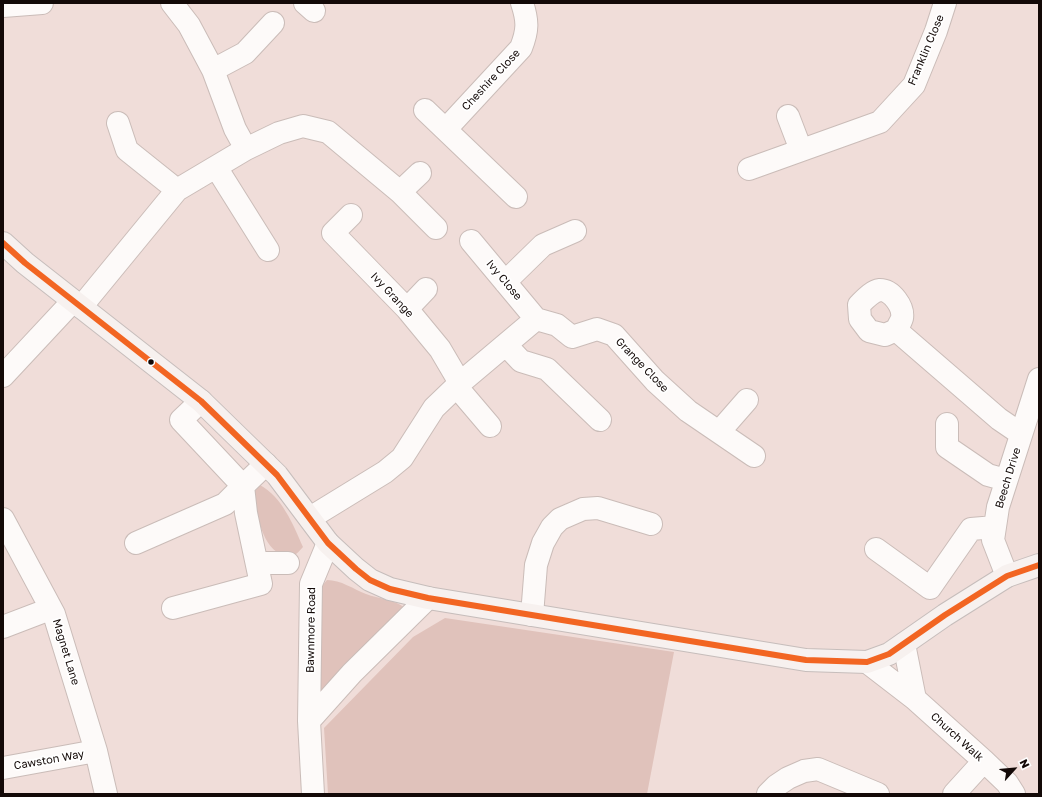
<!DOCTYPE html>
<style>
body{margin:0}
#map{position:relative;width:1042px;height:797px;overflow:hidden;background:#f0ddd9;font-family:"Golos Text",sans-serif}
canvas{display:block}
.frame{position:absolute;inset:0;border:4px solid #130907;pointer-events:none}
.north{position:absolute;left:994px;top:749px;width:40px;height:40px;-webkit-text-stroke:3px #fff;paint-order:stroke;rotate:63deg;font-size:11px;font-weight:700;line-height:16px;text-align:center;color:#130907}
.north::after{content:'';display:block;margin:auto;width:14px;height:18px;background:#130907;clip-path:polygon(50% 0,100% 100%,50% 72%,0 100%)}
</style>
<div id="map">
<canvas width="1042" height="797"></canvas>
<div class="frame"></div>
<div class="north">N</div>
</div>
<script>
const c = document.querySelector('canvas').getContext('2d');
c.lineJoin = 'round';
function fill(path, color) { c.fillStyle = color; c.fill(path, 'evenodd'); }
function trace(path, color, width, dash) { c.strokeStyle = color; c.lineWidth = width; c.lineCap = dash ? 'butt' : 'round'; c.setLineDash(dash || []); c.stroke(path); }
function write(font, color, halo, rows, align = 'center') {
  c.font = font + ' "Golos Text",sans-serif'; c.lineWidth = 3.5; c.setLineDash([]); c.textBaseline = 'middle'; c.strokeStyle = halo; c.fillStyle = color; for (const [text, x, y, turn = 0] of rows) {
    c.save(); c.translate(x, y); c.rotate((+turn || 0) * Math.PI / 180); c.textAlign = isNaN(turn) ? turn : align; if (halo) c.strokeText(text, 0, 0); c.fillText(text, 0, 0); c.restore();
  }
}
const green = new Path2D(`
 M260,485C282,497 293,524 303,547C298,553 293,558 285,556C261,549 257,513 254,492Z
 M327,580C341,580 353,589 366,594C379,599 394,599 405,608L317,701L322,586Z
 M445,618L674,652L647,794H328L324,728L413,637Z`);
const minor = new Path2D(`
 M172,3L189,25L213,70L235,129L246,149
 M305,3L314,11
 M3,6L42,3
 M213,70L245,53L273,23
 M425,110L516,197
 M788,116L801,150
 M118,123L127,150L177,190
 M446,129L521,48C528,30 528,21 522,3
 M216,167L268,250
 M749,169L880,122L914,85L936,31L945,3
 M400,192L420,173
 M351,215L333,233L407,309L440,349L460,383
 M471,241L536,319
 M505,282L543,245L575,231
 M81,307L177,190L246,149L279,133L303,126L328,132L400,192L436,228
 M407,309L426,289
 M536,319L557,325L572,337L597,329L614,335L655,381L688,411L754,456
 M896,330C898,326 901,322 902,318C904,307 892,290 880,290C872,291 865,299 859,305L860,319L869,331L885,335L896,330L999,419L1021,434
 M506,345L521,361L547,369L600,420
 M3,376L73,301
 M456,386L490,426
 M947,424V447L988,475L1006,480
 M719,432L747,400
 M310,518L385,472L402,458L434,408L460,383L536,319
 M3,519L54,614L96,751L106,794
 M136,543L225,504L243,486L181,420L201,401
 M876,549L930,588L971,529L995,527
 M257,563H288
 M1007,576L993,540L998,507L1039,379
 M173,608L261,584L246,513L243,486L266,464
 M532,615L536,565L543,543L552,527L560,519L583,509L598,508L651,524
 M3,627L50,609
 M904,644L915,699
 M867,662L915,699L984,761L1007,783L1014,794
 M309,721L352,673L428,598
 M3,768L96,751
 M313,794L309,721L311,584L328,543
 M768,794L776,786L788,778L804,771L818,769L878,794
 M954,794L984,761`);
const major = new Path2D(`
 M3,243L25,263L201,401L277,475L328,543L356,569L370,580L390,589L428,598L806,660L867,662L889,654L945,615L1007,576L1039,565`);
const bus1 = new Path2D(`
 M3,243L25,263L201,401L277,475L328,543L356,569L370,580L390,589L428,598L806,660L867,662L889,654L945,615L1007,576L1039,565`);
const markers = [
 [151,362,3.5,"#130907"]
];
const streetNames = [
 ["Franklin Close",926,50,-67],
 ["Cheshire Close",491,80,-47],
 ["Ivy Close",504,280,50],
 ["Ivy Grange",392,295,47],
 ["Grange Close",642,365,46],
 ["Beech Drive",1008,478,-73],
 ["Bawnmore Road",311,630,-89],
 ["Magnet Lane",66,652,73],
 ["Church Walk",957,737,42],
 ["Cawston Way",49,760,-10]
];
fill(green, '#e0c2bb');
trace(minor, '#cabcb8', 24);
trace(major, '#c6bdbb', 24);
trace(minor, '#fdfaf9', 22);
trace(major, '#f7f1ef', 22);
trace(bus1, '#f26522', 6);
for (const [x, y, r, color] of markers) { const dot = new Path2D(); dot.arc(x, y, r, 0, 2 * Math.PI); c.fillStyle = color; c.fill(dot); trace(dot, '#fff', 1.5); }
write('11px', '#130907', '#fff', streetNames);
</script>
